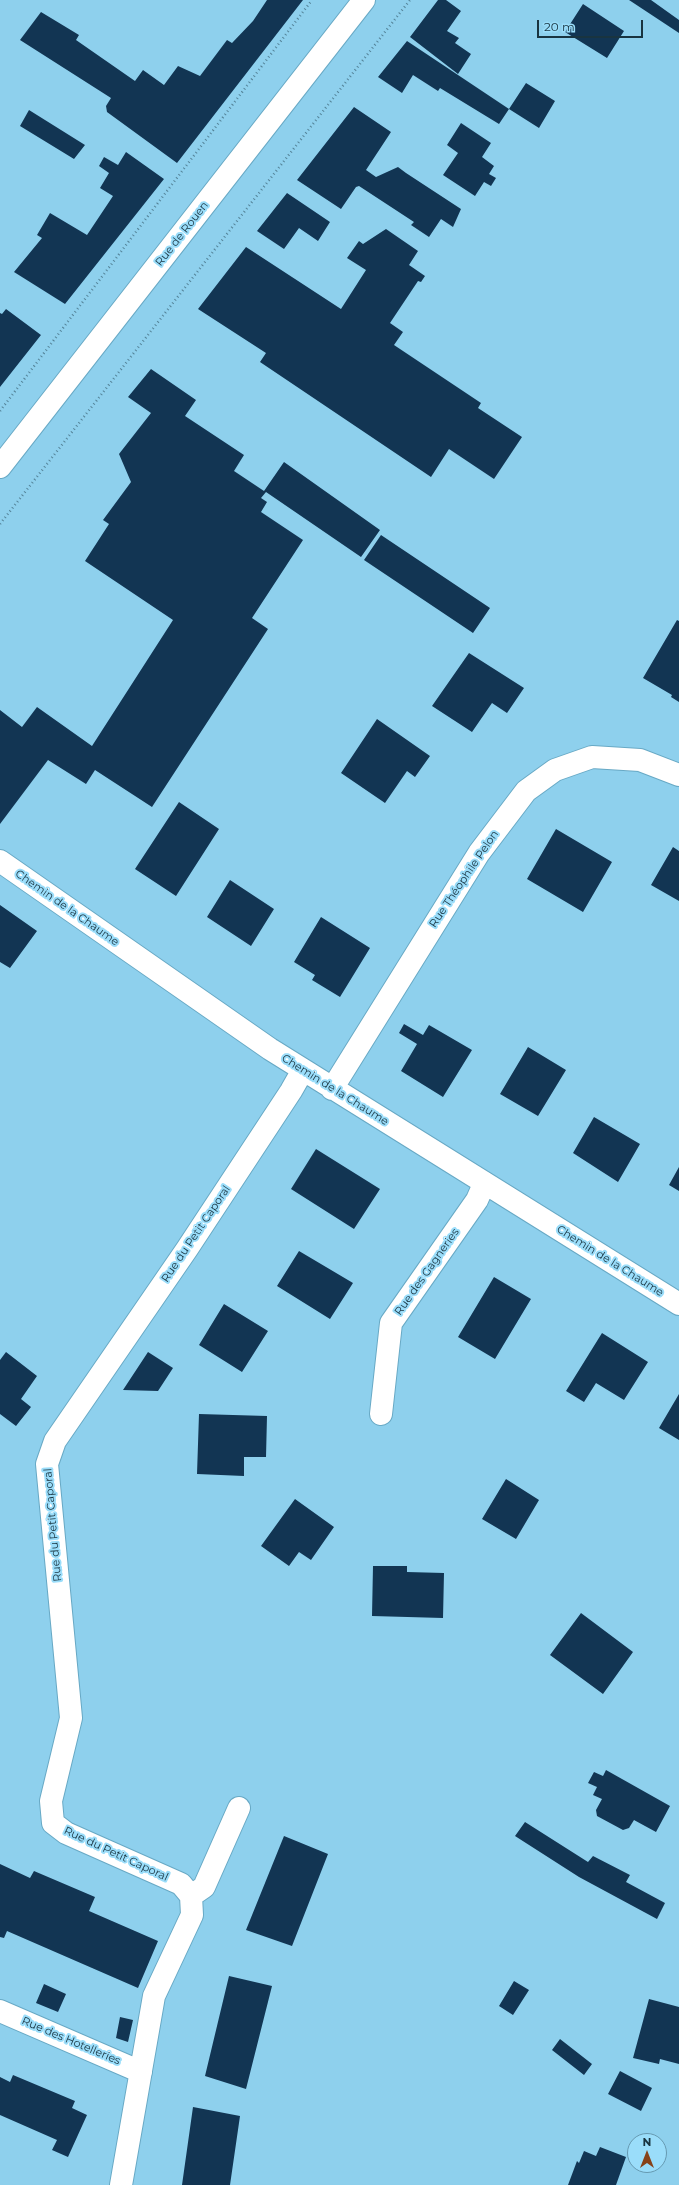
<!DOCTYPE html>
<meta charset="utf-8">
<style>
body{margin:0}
#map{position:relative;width:679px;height:2185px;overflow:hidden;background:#8ed0ed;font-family:Montserrat,sans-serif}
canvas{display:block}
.north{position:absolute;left:627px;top:2133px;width:40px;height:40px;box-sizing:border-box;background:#9addfa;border:1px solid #6699b0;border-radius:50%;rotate:0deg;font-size:11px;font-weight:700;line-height:16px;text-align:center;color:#193440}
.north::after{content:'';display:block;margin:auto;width:14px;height:18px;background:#874219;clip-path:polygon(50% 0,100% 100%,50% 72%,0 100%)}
.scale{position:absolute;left:537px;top:20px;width:106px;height:18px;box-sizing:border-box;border:2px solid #193440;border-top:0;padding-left:5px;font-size:12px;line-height:14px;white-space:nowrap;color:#193440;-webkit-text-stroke:3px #9addfa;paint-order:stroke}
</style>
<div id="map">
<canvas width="679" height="2185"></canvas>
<div class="north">N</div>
<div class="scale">20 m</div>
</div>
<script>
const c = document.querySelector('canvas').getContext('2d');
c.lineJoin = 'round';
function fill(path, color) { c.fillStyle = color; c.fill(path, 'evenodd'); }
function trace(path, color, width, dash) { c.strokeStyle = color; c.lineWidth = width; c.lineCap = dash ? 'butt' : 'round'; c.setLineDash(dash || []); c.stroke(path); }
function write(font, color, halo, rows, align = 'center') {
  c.font = font + ' Montserrat,sans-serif'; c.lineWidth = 4; c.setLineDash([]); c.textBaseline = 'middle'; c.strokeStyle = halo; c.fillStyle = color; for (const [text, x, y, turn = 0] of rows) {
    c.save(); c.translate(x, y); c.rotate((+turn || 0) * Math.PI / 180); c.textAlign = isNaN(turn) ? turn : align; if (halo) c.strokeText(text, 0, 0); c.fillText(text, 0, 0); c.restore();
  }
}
const building = new Path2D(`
 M267,0H303L177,163L107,112L106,106L111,98L20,40L41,12L79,35L76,40L135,81L143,70L164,85L178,66L200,76L227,40L232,43L253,21Z
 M438,0H446L461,11L447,31L459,38L455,43L471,54L458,74L410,37Z
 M629,0H651L679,20V33Z
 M583,4L624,31L607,58L565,32Z
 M407,41L509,109L499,124L440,88L438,91L413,75L402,93L378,77Z
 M526,83L555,101L539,128L509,109Z
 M354,107L391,132L366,170L376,177L398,167L406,173L461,209L453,227L441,219L429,237L411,225L414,222L359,186L356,187L341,209L297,180Z
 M29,110L85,145L74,159L20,126Z
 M461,123L491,143L482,157L494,166L489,174L496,178L491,186L484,182L475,196L443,175L458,153L447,145Z
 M126,152L164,179L65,304L14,272L42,238L37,235L50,213L87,235L113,196L100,188L109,173L99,166L104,157L118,165Z
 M287,193L330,222L318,241L299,228L284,249L257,231Z
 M386,229L418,251L409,265L425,276L421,282L418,281L390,323L403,332L394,345L481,403L478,408L522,437L494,479L449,449L431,477L260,362L266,353L198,309L246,247L341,309L366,270L347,258L359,241L363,244Z
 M6,309L41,335L0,387V313L2,314Z
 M151,369L196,400L185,416L244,455L234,471L264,491L284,462L380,530L361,557L266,492L261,498L267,502L261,512L303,540L252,618L268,629L152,807L95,770L86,784L48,760L0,824V710L22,727L37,707L92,746L173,620L85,561L109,524L103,520L131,482L119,454L151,413L128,397Z
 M381,535L490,608L473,633L364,560Z
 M677,620L679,621V702L671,697L672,695L643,678Z
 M469,653L524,688L507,713L492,703L472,732L432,706Z
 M377,719L430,756L415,777L407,771L385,803L341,773Z
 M179,802L219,829L176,896L135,869Z
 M556,829L612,862L583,912L527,879Z
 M673,847L679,851V901L651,885Z
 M230,880L274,909L251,946L207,917Z
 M0,905L37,931L10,968L0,962Z
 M321,917L370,948L340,997L312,980L315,975L294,962Z
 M404,1024L423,1035L429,1025L472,1050L443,1097L401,1071L417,1044L399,1033Z
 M528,1047L566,1070L538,1116L500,1094Z
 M594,1117L640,1144L618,1182L573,1153Z
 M316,1149L380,1189L354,1229L291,1189Z
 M679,1167V1191L669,1185Z
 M299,1251L353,1283L330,1319L277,1286Z
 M494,1277L531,1299L495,1359L458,1337Z
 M224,1304L268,1331L242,1372L199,1345Z
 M602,1333L648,1362L624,1400L596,1383L584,1402L566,1391Z
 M6,1352L37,1376L21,1399L31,1407L16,1426L0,1414V1360Z
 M148,1352L173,1368L158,1391L123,1390Z
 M679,1394V1440L659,1428Z
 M199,1414L267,1416L266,1457H244V1476L197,1474Z
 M506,1479L539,1500L516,1539L482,1519Z
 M295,1499L334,1527L311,1560L299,1552L289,1566L261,1546Z
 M373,1566H407V1572L444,1573L443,1618L372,1616Z
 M581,1613L633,1652L603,1694L550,1655Z
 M606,1770L670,1806L656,1832L634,1820L629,1828L623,1830L597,1816L596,1810L602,1799L593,1795L597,1787L588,1783L594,1772L603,1776Z
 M525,1822L588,1862L593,1856L630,1875L626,1882L665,1903L657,1919L579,1877L515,1836Z
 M284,1836L328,1854L292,1946L246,1930Z
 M0,1864L30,1878L34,1871L95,1897L89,1911L158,1941L138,1988L7,1931L4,1938L0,1937Z
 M229,1976L272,1986L246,2089L205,2076Z
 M514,1981L529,1990L513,2015L499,2006Z
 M44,1984L66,1994L58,2012L36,2003Z
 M649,1999L679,2007V2064L660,2059L659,2064L633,2058Z
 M120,2017L133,2020L128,2042L116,2038Z
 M560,2039L592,2064L584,2075L552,2050Z
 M620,2071L652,2088L641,2111L608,2094Z
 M13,2075L75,2101L72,2108L87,2115L68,2157L52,2150L57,2140L0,2115V2077L10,2082Z
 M193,2107L240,2116L230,2185H182Z
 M600,2147L626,2157L616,2185H568L577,2161L579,2163L584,2151L596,2156Z`);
const path = new Path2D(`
 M0,411L312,0
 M0,524L410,0`);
const street = new Path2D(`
 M0,861L270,1049L679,1304
 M332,1089L479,853L526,791L555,770L592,757L640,760L679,775
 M381,1414L391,1323L477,1200L484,1184
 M191,1896L181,1884L66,1833L53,1823L51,1801L71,1718L47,1464L55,1441L187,1249L291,1091L303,1070
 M0,2011L141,2072
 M121,2185L154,1996L192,1915L191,1896L204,1887L239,1808`);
const secondary = new Path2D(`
 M0,467L364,0`);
const streetNames = [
 ["Rue de Rouen",182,234,-52],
 ["Rue Théophile Pelon",464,879,-56],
 ["Chemin de la Chaume",67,908,35],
 ["Chemin de la Chaume",335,1090,32],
 ["Rue du Petit Caporal",196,1234,-56],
 ["Chemin de la Chaume",610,1261,32],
 ["Rue des Gagneries",427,1272,-55],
 ["Rue du Petit Caporal",53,1525,-95],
 ["Rue du Petit Caporal",116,1854,25],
 ["Rue des Hotelleries",71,2041,23]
];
fill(building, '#123553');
trace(street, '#68a9c5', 24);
trace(secondary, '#68a9c5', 24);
trace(path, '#548398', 2.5, [1, 3]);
trace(street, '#fff', 22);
trace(secondary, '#fff', 22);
write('11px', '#193440', '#9addfa', streetNames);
</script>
